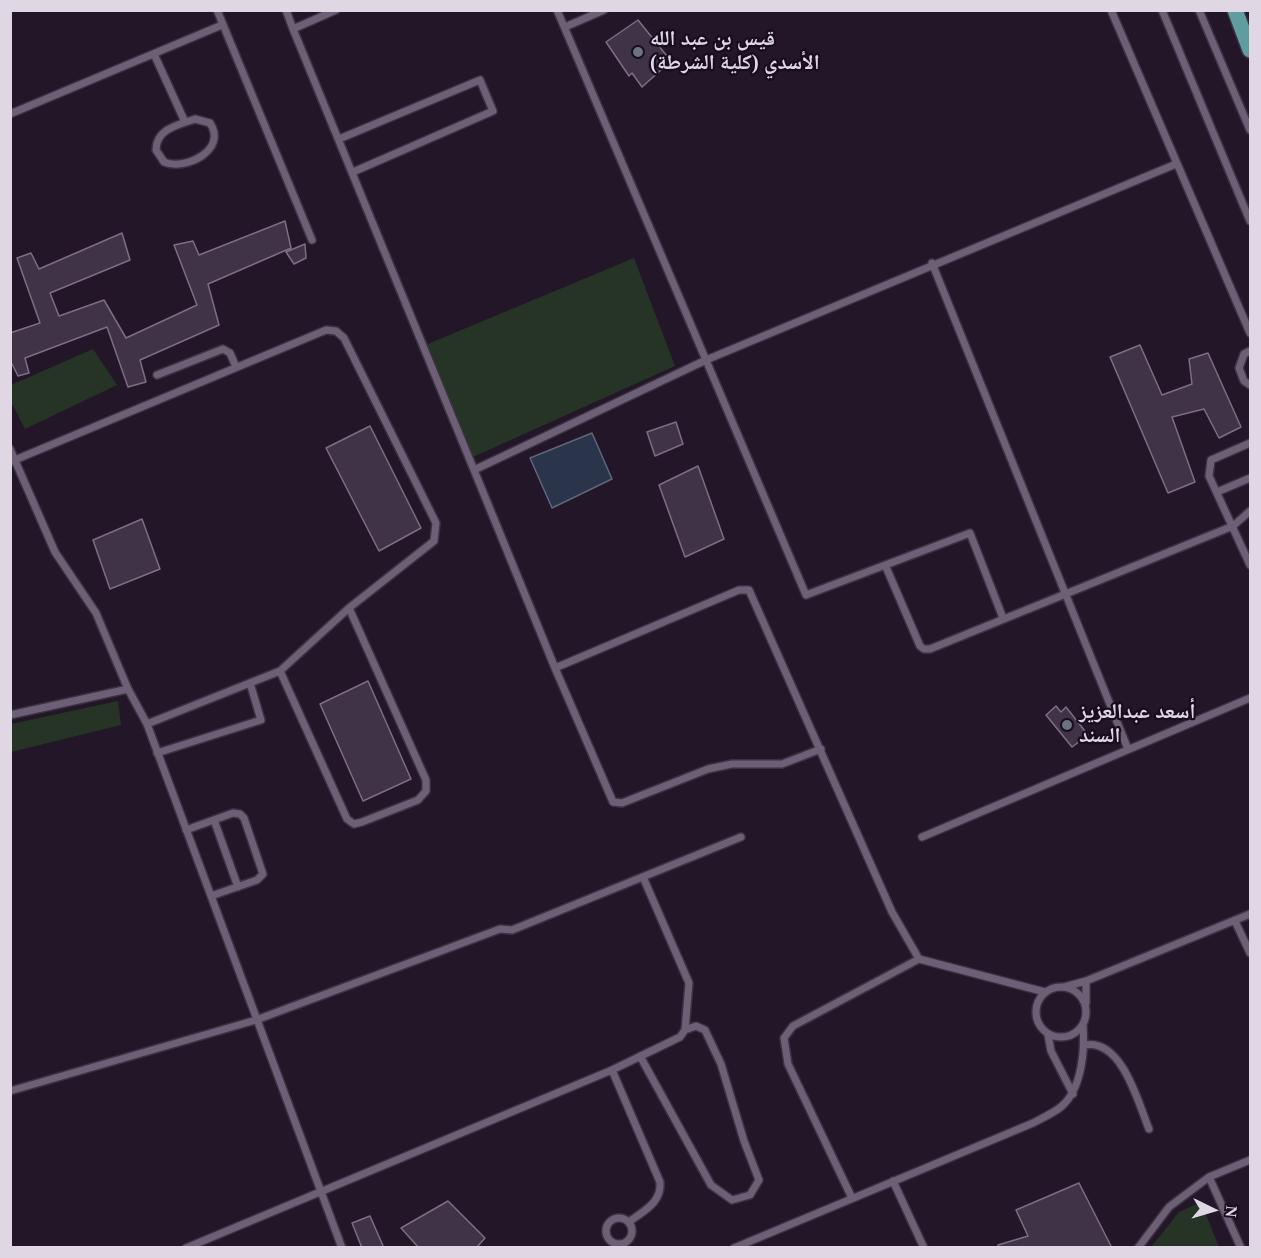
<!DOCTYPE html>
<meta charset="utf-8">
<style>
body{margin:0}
#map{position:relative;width:1261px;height:1258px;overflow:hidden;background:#221628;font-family:"Times New Roman",serif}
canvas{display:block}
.frame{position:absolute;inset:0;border:12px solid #dfd7e4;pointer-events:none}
.north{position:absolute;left:1183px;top:1180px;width:60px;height:60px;-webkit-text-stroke:4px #180d1f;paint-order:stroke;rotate:95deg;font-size:16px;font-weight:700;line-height:24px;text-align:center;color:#dfd7e4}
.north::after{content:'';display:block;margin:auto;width:21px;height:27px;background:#dfd7e4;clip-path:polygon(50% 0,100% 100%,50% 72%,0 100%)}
</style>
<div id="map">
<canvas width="1261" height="1258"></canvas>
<div class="frame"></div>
<div class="north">N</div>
</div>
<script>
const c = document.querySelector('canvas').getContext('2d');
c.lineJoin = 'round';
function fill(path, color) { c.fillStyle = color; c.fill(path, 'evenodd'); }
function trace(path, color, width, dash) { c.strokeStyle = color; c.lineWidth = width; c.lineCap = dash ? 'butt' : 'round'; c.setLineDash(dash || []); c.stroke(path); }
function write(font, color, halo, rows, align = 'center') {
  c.font = font + ' "Times New Roman","Noto Naskh Arabic",serif'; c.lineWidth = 4.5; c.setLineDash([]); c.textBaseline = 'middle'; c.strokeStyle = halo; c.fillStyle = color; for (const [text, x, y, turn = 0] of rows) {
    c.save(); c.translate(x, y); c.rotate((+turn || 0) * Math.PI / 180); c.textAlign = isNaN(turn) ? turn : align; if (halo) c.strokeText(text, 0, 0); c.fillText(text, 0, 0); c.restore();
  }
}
const green = new Path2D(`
 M634,258L675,366L473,457L423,346Z
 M93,349L117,385L25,429L11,402V385Z
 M118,701L121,725L11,752V724Z
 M1201,1202L1219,1247H1151L1179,1212Z`);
const water = new Path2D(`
 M592,433L612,479L552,508L530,458Z`);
const building = new Path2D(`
 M638,20L671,61L642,87L632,73L629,76L606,42Z
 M285,221L291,248L208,284L219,325L140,360L146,382L128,387L107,327L25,358L29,373L18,376L10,360V333L40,323L17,258L31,253L39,269L122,233L130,260L50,293L59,316L104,300L126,338L197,305L174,245L193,241L199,255Z
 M305,244L306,258L294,264L286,252Z
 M1140,345L1162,395L1192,384L1189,359L1208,353L1241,427L1219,438L1204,409L1172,417L1195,482L1168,493L1110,357Z
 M676,422L683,444L655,456L647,432Z
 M370,426L421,528L379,551L326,448Z
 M698,466L724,539L685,557L659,485Z
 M142,519L160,569L110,589L93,540Z
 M368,681L411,779L363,801L320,704Z
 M1056,706L1061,712L1066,707L1088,735L1072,747L1046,715Z
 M1079,1183L1112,1248H998V1245L1028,1236L1016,1210Z
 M448,1201L485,1238L476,1248H419L401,1228Z
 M370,1216L384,1248H362L352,1223Z`);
const service = new Path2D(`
 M217,10L312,240
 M286,10L293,29
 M336,10L293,29L474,470
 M557,10L806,595L970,533L1003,618
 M1111,10L1250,333
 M1162,10L1250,221
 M1199,10L1250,130
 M565,27L604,10
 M154,54L185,122
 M10,114L222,25
 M195,119L210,123C228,150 185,171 164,162L156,150C156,129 178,125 195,119Z
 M339,139L480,80L493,111L353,172
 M932,263L1128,749
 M1250,351L1244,354L1239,368L1244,381L1250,385
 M157,375L223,349L230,353L236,367
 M1250,443L1211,460L1209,476L1250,565
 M10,449L55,552L96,613L128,689L147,724L342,1248
 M10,462L326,330L336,331L344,338L436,523L434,541L349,608L280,671L147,724
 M1217,492L1250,478
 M886,567L920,646L924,649H930L1233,526L1250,511
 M555,668L739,590H749L892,912L919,959
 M280,671L347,819L354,824L362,822L418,800L426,791V780L349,608
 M10,715L128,689
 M821,749L782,764H732L708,769L622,803L613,802L555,668L474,470L706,360L1176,164
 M157,753L261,720L250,683
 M214,820L238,887
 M186,830L233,813L240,814L244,818L263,874L257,880L211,896
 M922,837L1250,698
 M1235,921L1250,953
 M1036 1012a25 25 0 1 1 50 0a25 25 0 1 1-50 0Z
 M1064,987L1086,981L1250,914
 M1086,1003V981
 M1048,1035L1051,1051L1073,1094
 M1085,1045C1122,1039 1138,1102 1149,1129
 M640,1056L711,1185L732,1200L750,1195L759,1180L744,1141L721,1064L705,1030L696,1026L685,1030
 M612,1070L660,1182C662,1203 643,1211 629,1222
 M10,1091L256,1020L500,929L512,930L741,837
 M1209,1177L1241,1248
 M893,1181L924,1248
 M852,1198L788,1064L784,1038L793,1026L919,959L1045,992
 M606 1231a13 13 0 1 1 26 0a13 13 0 1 1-26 0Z
 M186,1248L612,1070L680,1037L685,1030L689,983L643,877
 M734,1248L1033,1123C1042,1118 1054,1113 1062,1106C1082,1088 1085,1050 1083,1025
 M1138,1248L1169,1207L1209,1177L1250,1160`);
const primary = new Path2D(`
 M1235,10L1250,50`);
const markers = [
 [638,52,6,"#6b7280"],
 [1067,725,6,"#6b7280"]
];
const poiNames = [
 ["قيس بن عبد الله",650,40],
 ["الأسدي (كلية الشرطة)",650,64],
 ["أسعد عبدالعزيز",1079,713],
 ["السند",1079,737]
];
fill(green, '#253425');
fill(water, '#2a354b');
trace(water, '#606679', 1.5);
fill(building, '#403348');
trace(building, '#7d6e85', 1.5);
trace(service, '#3a323f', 10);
trace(primary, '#3a323f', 18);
trace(service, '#6d5f75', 7);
trace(primary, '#5f9da0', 15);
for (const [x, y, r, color] of markers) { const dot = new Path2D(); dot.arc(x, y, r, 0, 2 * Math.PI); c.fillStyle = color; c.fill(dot); trace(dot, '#180d1f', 2); }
write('bold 21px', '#dfd7e4', '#180d1f', poiNames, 'left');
</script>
